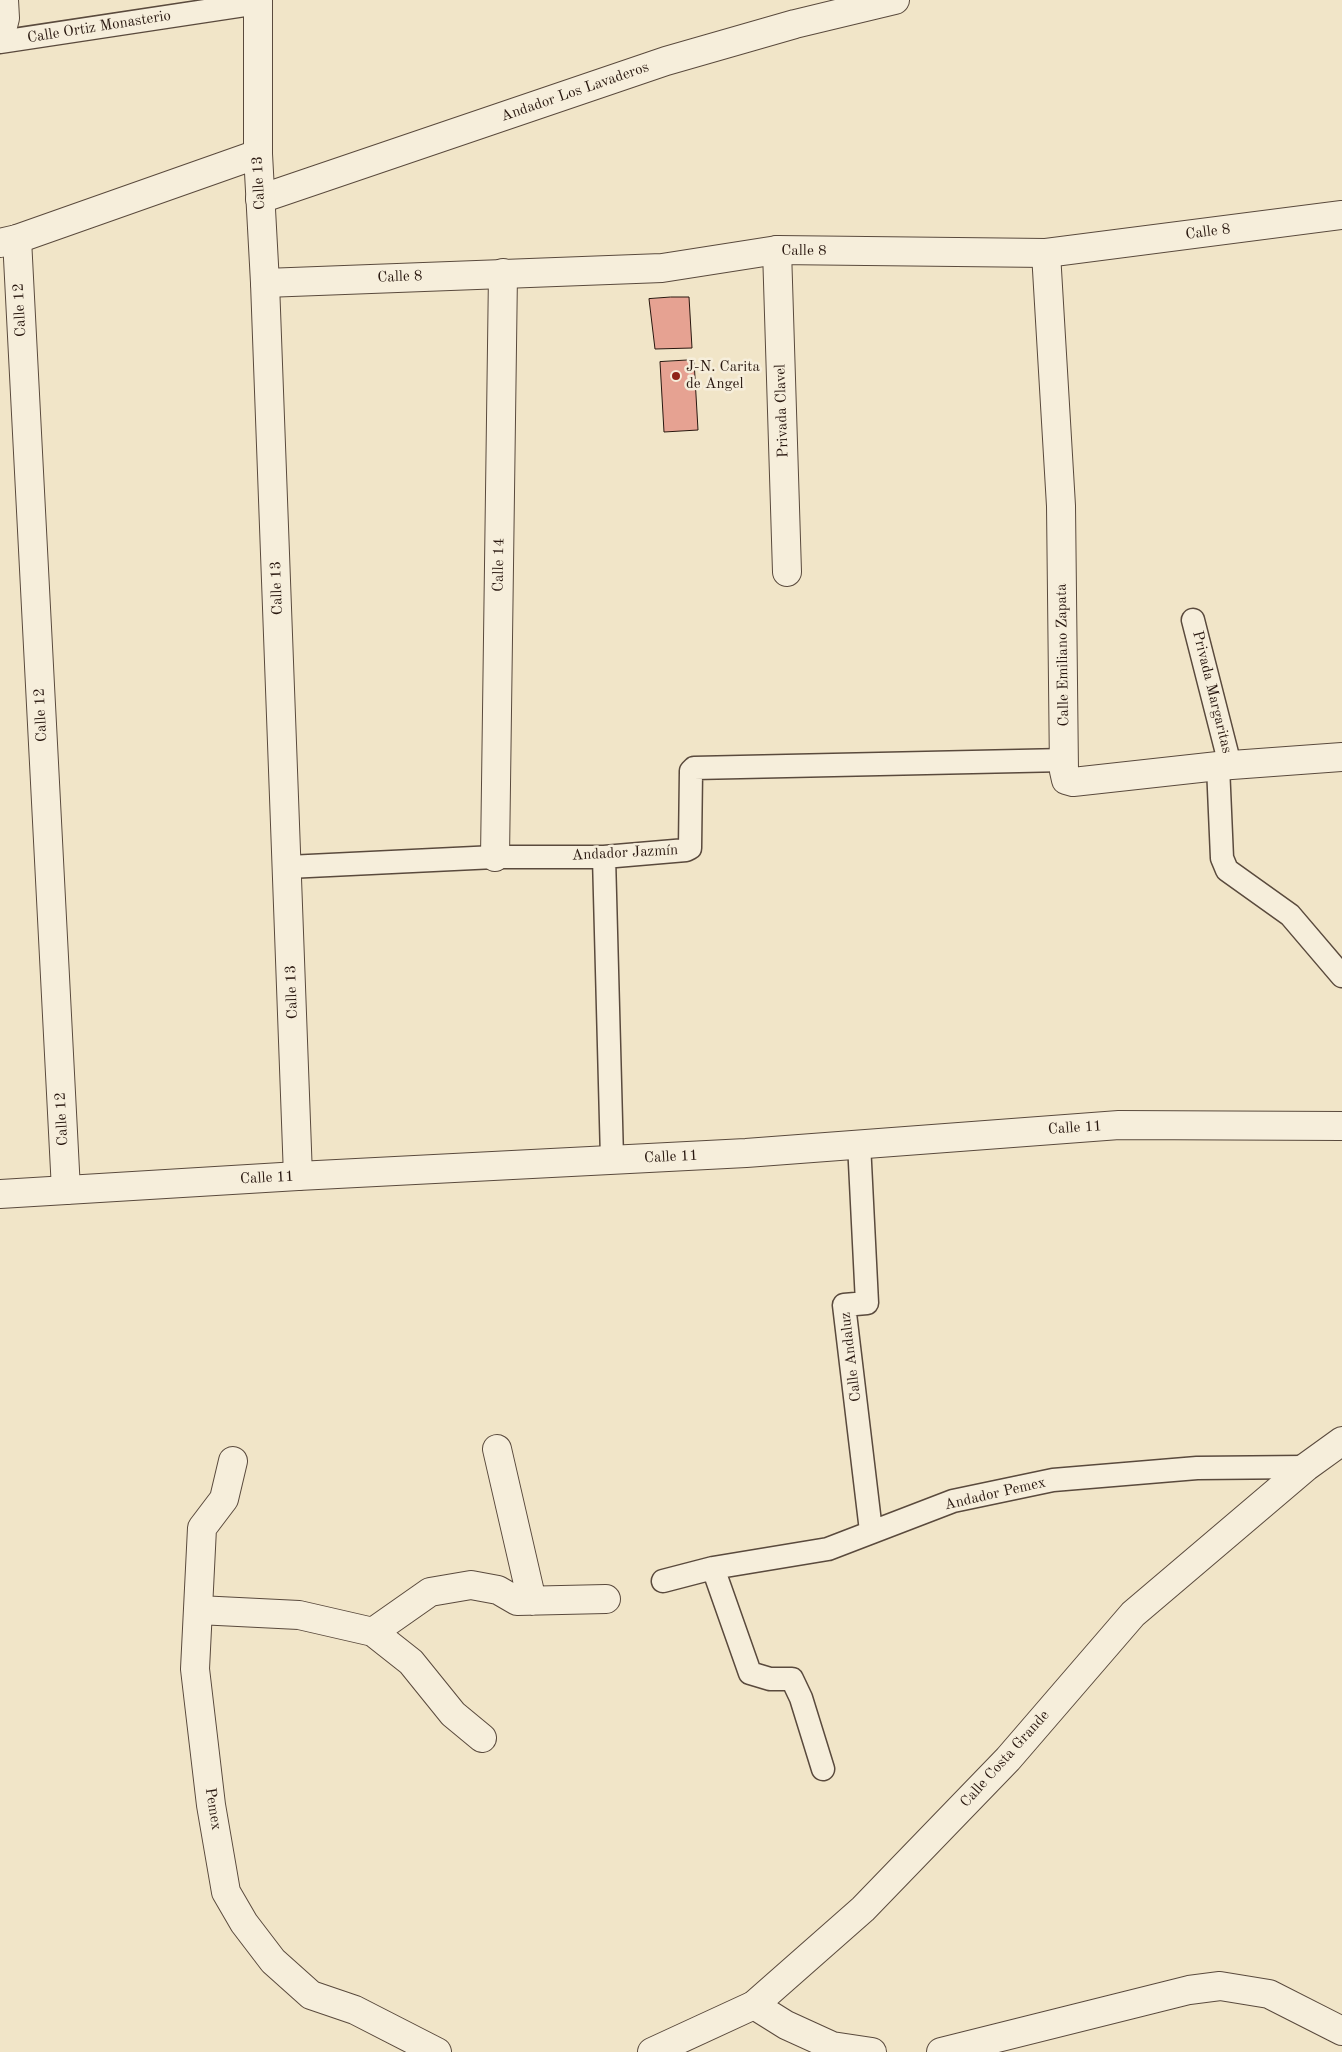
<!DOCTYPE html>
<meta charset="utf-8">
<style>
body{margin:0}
canvas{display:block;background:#f1e5c8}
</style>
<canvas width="1342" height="2052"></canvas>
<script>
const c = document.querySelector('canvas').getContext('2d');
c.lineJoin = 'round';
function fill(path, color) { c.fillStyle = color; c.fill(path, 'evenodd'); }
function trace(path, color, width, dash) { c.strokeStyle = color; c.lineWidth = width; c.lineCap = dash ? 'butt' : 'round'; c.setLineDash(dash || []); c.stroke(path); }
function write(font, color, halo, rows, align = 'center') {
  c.font = font + ' "Old Standard TT",serif'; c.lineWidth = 5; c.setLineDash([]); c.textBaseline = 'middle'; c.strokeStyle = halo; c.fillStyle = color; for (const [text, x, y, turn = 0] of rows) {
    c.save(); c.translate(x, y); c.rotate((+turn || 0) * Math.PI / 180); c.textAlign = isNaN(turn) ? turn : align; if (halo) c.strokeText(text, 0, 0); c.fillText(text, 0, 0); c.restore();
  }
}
const building = new Path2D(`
 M671,297H689L692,348L655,349L649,299Z
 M694,360L698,430L664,432L660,362Z`);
const pedestrian = new Path2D(`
 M0,42L258,3
 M1193,620L1230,765
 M1218,766L1222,858L1227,870L1290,915L1342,976
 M604,857L612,1159
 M288,867L495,857H604L686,850L690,848L691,771L694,768L1065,760
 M859,1143L867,1303L844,1305L871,1531
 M713,1568L750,1673L770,1679H792L801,1698L823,1769
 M663,1581L713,1568L828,1549L953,1501L1053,1480L1197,1468L1306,1467`);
const minor = new Path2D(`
 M0,38L5,18L4,0
 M258,154V0
 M260,199L666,61L795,24L895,0
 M17,239L66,1190
 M777,250L787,572
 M1046,253L1061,506L1064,771L1066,780L1073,782L1218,766L1342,757
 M265,283L298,1176
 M495,857L503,273
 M497,1449L532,1601
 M233,1461L224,1499L202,1528L195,1669L211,1805L226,1892L244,1923L273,1961L311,1995L355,2010L437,2052
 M198,1610L299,1615L373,1632L430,1592L471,1585L498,1590L517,1601L606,1599
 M373,1632L411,1662L453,1714L482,1738
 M754,2005L786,2025L832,2046L872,2052
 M941,2052L1189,1990L1220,1986L1269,1994L1342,2031`);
const tertiary = new Path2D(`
 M0,243L17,239L258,154L265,283L662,268L777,250L1046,253L1342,215
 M0,1194L298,1176L746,1153L1119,1125L1342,1126
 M652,2052L754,2005L863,1909L1008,1759L1133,1614L1306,1467L1342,1441`);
const markers = [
 [676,376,5,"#8f2418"]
];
const streetNames = [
 ["Calle Ortiz Monasterio",99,27,-9],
 ["Andador Los Lavaderos",575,92,-19],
 ["Calle 13",259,183,-93],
 ["Calle 8",1208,232,-7],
 ["Calle 8",804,251],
 ["Calle 8",400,277,-2],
 ["Calle 12",20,310,-93],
 ["Privada Clavel",782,411,-92],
 ["Calle 14",499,565,-89],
 ["Calle 13",277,588,-92],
 ["Calle Emiliano Zapata",1063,655,-91],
 ["Privada Margaritas",1212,692,76],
 ["Calle 12",41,715,-93],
 ["Andador Jazmín",625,853,-3],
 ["Calle 13",292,992,-92],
 ["Calle 12",62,1119,-93],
 ["Calle 11",1075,1128,-4],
 ["Calle 11",671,1157,-3],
 ["Calle 11",267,1178,-3],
 ["Calle Andaluz",851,1357,-97],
 ["Andador Pemex",995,1494,-13],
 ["Calle Costa Grande",1005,1759,-48],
 ["Pemex",213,1809,81]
];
const poiNames = [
 ["J-N. Carita",686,367],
 ["de Angel",686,384]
];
fill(building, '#e6a292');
trace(building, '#28170f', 1);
trace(pedestrian, '#5a4a3d', 25);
trace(minor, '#5a4a3d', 30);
trace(tertiary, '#5a4a3d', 30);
trace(pedestrian, '#f6eedb', 22);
trace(minor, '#f6eedb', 28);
trace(tertiary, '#f6eedb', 28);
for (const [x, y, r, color] of markers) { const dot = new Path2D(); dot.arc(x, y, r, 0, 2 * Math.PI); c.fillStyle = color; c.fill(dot); trace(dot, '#f6eedb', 2); }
write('15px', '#28170f', '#f6eedb', streetNames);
write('15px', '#28170f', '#f6eedb', poiNames, 'left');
</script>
